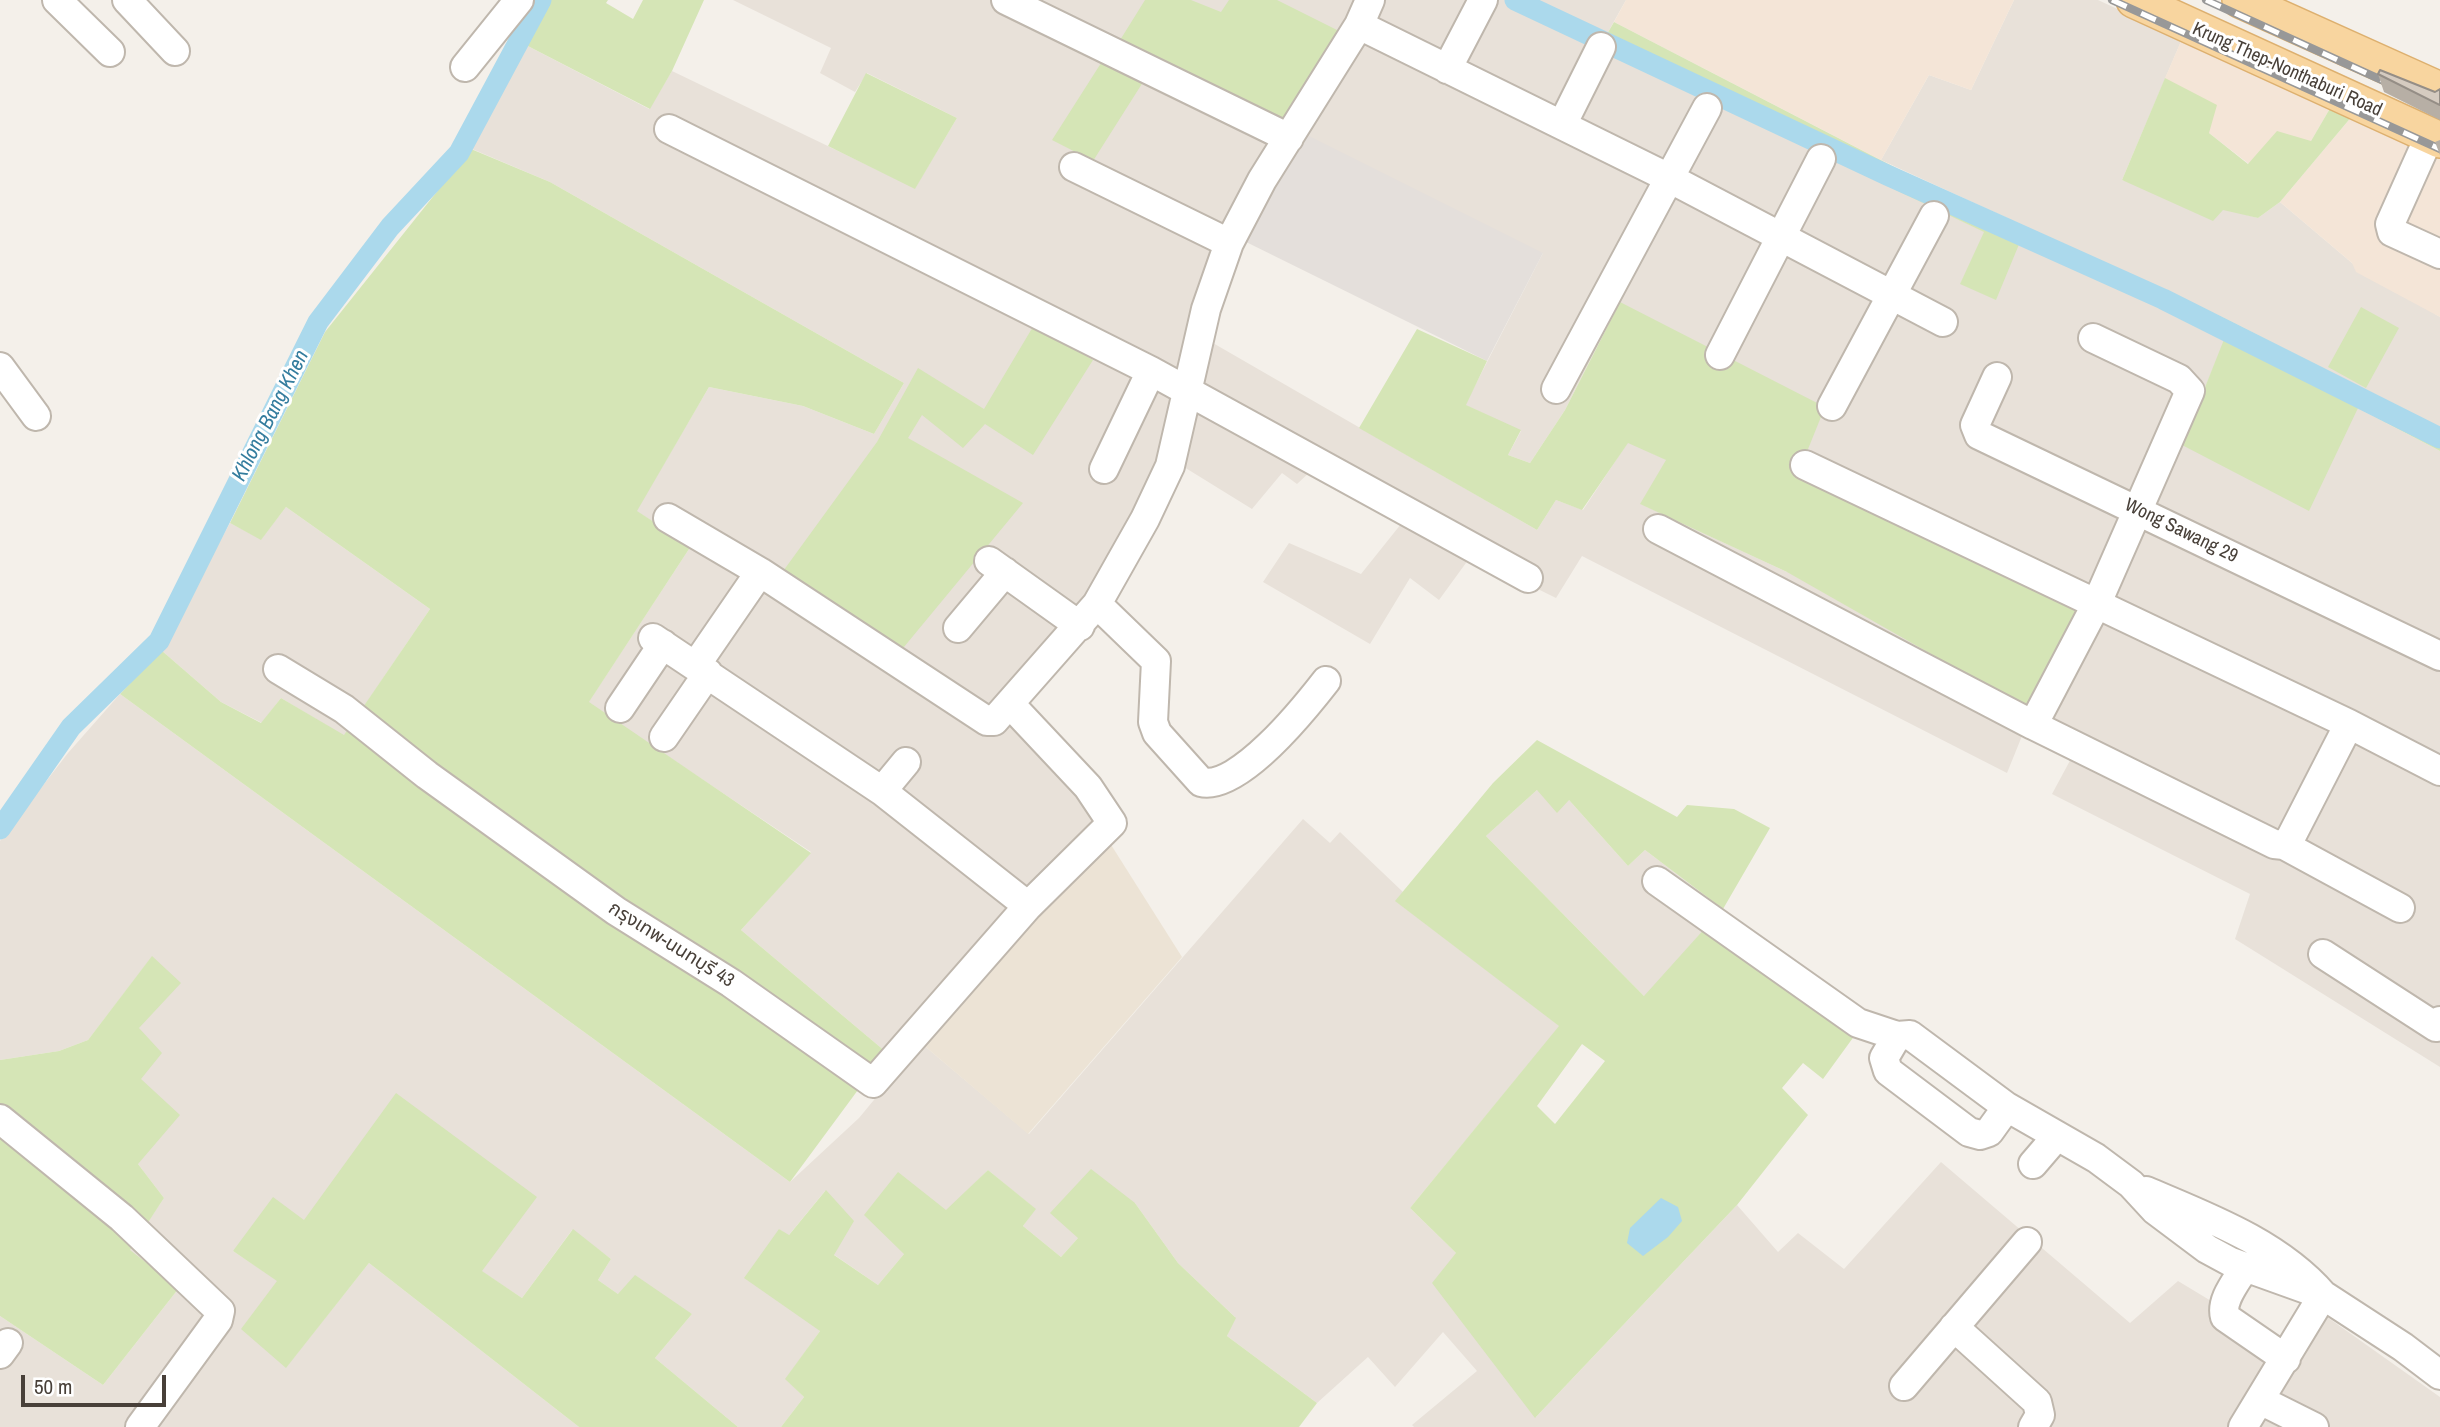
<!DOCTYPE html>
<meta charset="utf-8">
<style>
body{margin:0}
#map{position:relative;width:2440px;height:1427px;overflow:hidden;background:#f4f0ea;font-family:"Archivo Narrow",sans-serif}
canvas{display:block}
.scale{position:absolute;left:21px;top:1375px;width:145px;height:32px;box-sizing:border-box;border:4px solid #484039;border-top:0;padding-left:9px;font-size:21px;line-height:24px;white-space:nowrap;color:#484039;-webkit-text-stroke:5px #fff;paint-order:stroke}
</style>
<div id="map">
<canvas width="2440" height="1427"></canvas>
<div class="scale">50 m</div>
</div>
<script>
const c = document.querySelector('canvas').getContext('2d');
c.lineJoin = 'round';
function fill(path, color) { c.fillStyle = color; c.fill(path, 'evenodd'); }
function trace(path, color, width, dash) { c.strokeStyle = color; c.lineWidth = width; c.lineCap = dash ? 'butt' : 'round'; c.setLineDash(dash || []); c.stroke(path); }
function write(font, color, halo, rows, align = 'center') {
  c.font = font + ' "Archivo Narrow","Noto Sans Thai",sans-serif'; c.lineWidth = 6; c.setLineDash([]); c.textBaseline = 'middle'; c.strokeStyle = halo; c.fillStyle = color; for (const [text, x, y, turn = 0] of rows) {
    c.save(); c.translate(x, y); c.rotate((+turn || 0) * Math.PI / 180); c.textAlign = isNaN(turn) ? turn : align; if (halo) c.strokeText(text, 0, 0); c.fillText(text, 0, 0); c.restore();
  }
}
const residential = new Path2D(`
 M733,0H1626L1607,34L1612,55L1985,232L1961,283L2020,242L2226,337L2182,444L2358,408L2440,451V1067L2235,939L2250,894L2052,794L2073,755L2024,731L2007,773L1582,556L1556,598L1471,556L1439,600L1410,578L1370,644L1263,582L1289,543L1361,574L1401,524L1312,470L1297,484L1282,473L1252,509L1184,467L1160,523L1090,630L1022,706L1116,814L886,1052L741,930L811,852L588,703L691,546L636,511L709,387L803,406L874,434L904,383L550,182L472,149L522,43L649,109L672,71L915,188L957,118L867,73L855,92L820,73L831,48ZM1240,239L1543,253L1465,405L1521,431L1508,455L1530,463L1565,410L1620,302L1844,491L1787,572L1641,504L1667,460L1628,442L1583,510L1556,500L1537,530L1206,339Z
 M2014,0H2098L2182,39L2122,180L2258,218L2280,202L2352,263L2440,317V428L2224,318L1881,160L1929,75L1971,90Z
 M286,507L430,609L344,736L281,698L262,723L221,702L161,650L230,523L261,539Z
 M120,694L790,1182L859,1118L921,1043L1029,1134L1303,819L1330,843L1340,832L1403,892L1396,901L1560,1026L1410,1208L1456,1253L1536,1417L1737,1205L1778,1252L1798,1233L1844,1269L1941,1162L2130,1323L2178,1281L2304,1357L2327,1317L2440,1397V1427H1414L1412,1425L1477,1371L1443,1332L1395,1387L1368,1357L1317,1403L1227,1336L1235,1317L1178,1263L1135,1203L1078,1238L1061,1257L1023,1226L1035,1209L988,1170L904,1254L878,1285L833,1254L825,1191L788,1236L779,1229L820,1331L786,1379L804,1397L781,1427H738L655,1358L692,1314L618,1294L598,1280L611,1259L572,1230L522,1298L481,1271L303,1221L233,1251L277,1280L286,1367L369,1263L579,1427H0V1316L103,1385L179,1288L129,1250L164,1198L138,1164L141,1079L139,1028L152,957L88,1040L59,1051L0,1060V841L68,753Z
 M1537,790L1569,800L1628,866L1645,850L1723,909L1645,997L1486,836Z`);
const commercial = new Path2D(`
 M1626,0H2014L1971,90L1929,75L1881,160L1614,22Z
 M2182,39L2336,98L2311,141L2249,164L2209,133L2165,78Z
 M2359,108L2440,145V317L2356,272L2352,263L2280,202Z`);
const industrial = new Path2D(`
 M1307,135L1543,253L1487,361L1240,239Z`);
const education = new Path2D(`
 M1108,840L1182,957L1028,1134L921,1043Z`);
const green = new Path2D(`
 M547,0H608L606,3L633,19L643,0H704L672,71L650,109L522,43Z
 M1145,0H1191L1221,12L1229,0H1277L1343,33L1317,79L1281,121L1210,84L1202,89L1117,45Z
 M1614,22L1898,169L2224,318L2440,428V451L2358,408L2309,511L2182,445L2225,337L2020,242L1996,300L1960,284L1984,232L1612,55L1607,34Z
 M1103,60L1145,79L1093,161L1052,140Z
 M866,73L957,118L915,189L828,146Z
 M2165,78L2217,105L2209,133L2248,164L2277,131L2311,141L2332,105L2353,115L2280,202L2258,218L2223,210L2213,221L2122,180Z
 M471,149L550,182L904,383L874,434L803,406L709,387L637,511L691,546L589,702L811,853L741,930L886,1052L790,1182L120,694L161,650L221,702L261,723L281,698L344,735L430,609L286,507L261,540L230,523L325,332Z
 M1620,302L1825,407L1800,469L2077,608L2033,703L2019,704L1787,572L1640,504L1666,460L1628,443L1582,510L1556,500L1537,530L1359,428L1417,329L1487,361L1466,405L1521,430L1508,455L1530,463L1565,410Z
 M2361,307L2399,328L2366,388L2328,367Z
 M1034,325L1093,360L1033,455L985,424L963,448L922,415L908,438L1023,503L899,653L781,574L877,442L918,368L984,409Z
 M1537,740L1677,817L1687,805L1734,809L1770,828L1723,909L1645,850L1628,866L1569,800L1557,813L1537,790L1486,836L1644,996L1707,926L1855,1035L1823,1079L1803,1063L1782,1088L1808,1115L1737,1205L1535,1418L1432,1283L1456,1253L1410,1208L1559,1026L1395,901L1493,783ZM1582,1044L1605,1061L1555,1124L1537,1106Z
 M152,956L181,983L139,1028L162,1053L141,1079L180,1115L138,1164L164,1198L130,1250L179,1288L103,1385L0,1316V1060L59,1051L88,1040Z
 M396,1093L537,1197L482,1271L522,1298L573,1229L611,1259L598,1280L618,1294L635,1275L692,1314L655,1358L738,1427H579L369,1263L286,1368L241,1329L277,1281L233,1251L273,1197L304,1220Z
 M1091,1169L1135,1203L1178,1263L1236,1318L1227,1336L1317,1403L1299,1427H781L804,1397L785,1379L820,1331L744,1278L779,1229L789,1235L826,1190L854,1221L834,1255L878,1285L904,1254L864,1215L898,1172L946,1210L988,1170L1036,1209L1023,1226L1061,1257L1078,1238L1050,1213Z`);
const water = new Path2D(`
 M1661,1198L1678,1207L1682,1221L1668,1237L1643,1256L1627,1243L1630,1228Z`);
const canal = new Path2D(`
 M1515,0L1887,175L2163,299L2440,438
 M0,829L71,727L159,641L318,322L390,227L459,153L541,0`);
const minor = new Path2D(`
 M57,0L110,52
 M127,0L175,51
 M1006,0L1289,138
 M1359,25L1669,178L1943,322
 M465,67L519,0
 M1447,69L1483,0
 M1562,125L1601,47
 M669,129L1151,371L1528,578
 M2430,135L2390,224L2392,232L2440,254
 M1074,167L1229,243
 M1720,355L1821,159
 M0,367L36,416
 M1997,377L1975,425L1979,435L2440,656
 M1556,389L1707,108
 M1832,406L1934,216
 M1805,465L2349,724L2440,771
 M1104,469L1151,371
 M668,518L760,572L987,721H994L1097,604L1145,519L1170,466L1206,309L1229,243L1262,180L1359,25L1370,0
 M1658,529L2033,725L2274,844L2284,845L2290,839L2349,724
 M989,561L1080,626
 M1097,604L1156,661L1153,722L1157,733L1201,782C1238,792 1305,708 1326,681
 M958,628L1005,572
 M653,638L882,791L1028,906
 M696,665L760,572
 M278,669L344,709L427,775L616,911L731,983L873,1083L1028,906L1112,823L1088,787L1010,704
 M620,708L663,644
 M2033,725L2096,605L2190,391L2179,379L2093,338
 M664,737L708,673
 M882,791L906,762
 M2284,845L2400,908
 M1657,881L1858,1023L1897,1036L1910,1035L2007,1107L2096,1158L2131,1184L2155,1210L2207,1249L2231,1262L2323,1295L2403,1347L2440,1375
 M2323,954L2436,1027L2440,1021
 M1897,1036L1884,1058L1888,1071L1969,1132L1980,1135L1989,1132L2007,1107
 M0,1119L122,1218L220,1311L218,1320L140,1427
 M2033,1164L2057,1136
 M2146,1191C2207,1217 2278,1243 2323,1295L2243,1427
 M2245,1267C2237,1281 2220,1300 2225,1317L2286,1359
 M1954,1327L2037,1402L2040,1415L2033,1427
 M0,1354L8,1343
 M1904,1386L2027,1242
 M2260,1400L2314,1427`);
const major = new Path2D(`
 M2134,0L2440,140
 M2240,0L2440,90`);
const rail = new Path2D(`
 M2112,0L2440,149
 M2206,0L2397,87`);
const wall = new Path2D(`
 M2378,74L2435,92L2440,89V120L2384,92Z
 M2440,140V155L2435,142Z`);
const building = new Path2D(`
 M2380,70L2435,92L2440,89V105L2378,74Z`);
const streetNames = [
 ["Krung Thep-Nonthaburi Road",2287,70,24],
 ["Wong Sawang 29",2181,531,26],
 ["กรุงเทพ-นนทบุรี 43",671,945,32]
];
const waterNames = [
 ["Khlong Bang Khen",271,416,-63]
];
fill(residential, '#e8e1d9');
fill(commercial, '#f4e5d7');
fill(industrial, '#e4dfdb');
fill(education, '#ece3d5');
fill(green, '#d5e5b6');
fill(water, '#abd9ec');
trace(canal, '#abd9ec', 21);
trace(minor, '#bfb7ad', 32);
trace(major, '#ddb06f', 38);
trace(minor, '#fff', 28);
trace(major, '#f8d59f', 35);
trace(rail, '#989898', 8);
trace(rail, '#fff', 5, [16]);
fill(wall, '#b7afa5');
fill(building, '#d5cbc0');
trace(building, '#958e86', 2);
write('19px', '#484039', '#fff', streetNames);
write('italic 21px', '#347d9e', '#fff', waterNames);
</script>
